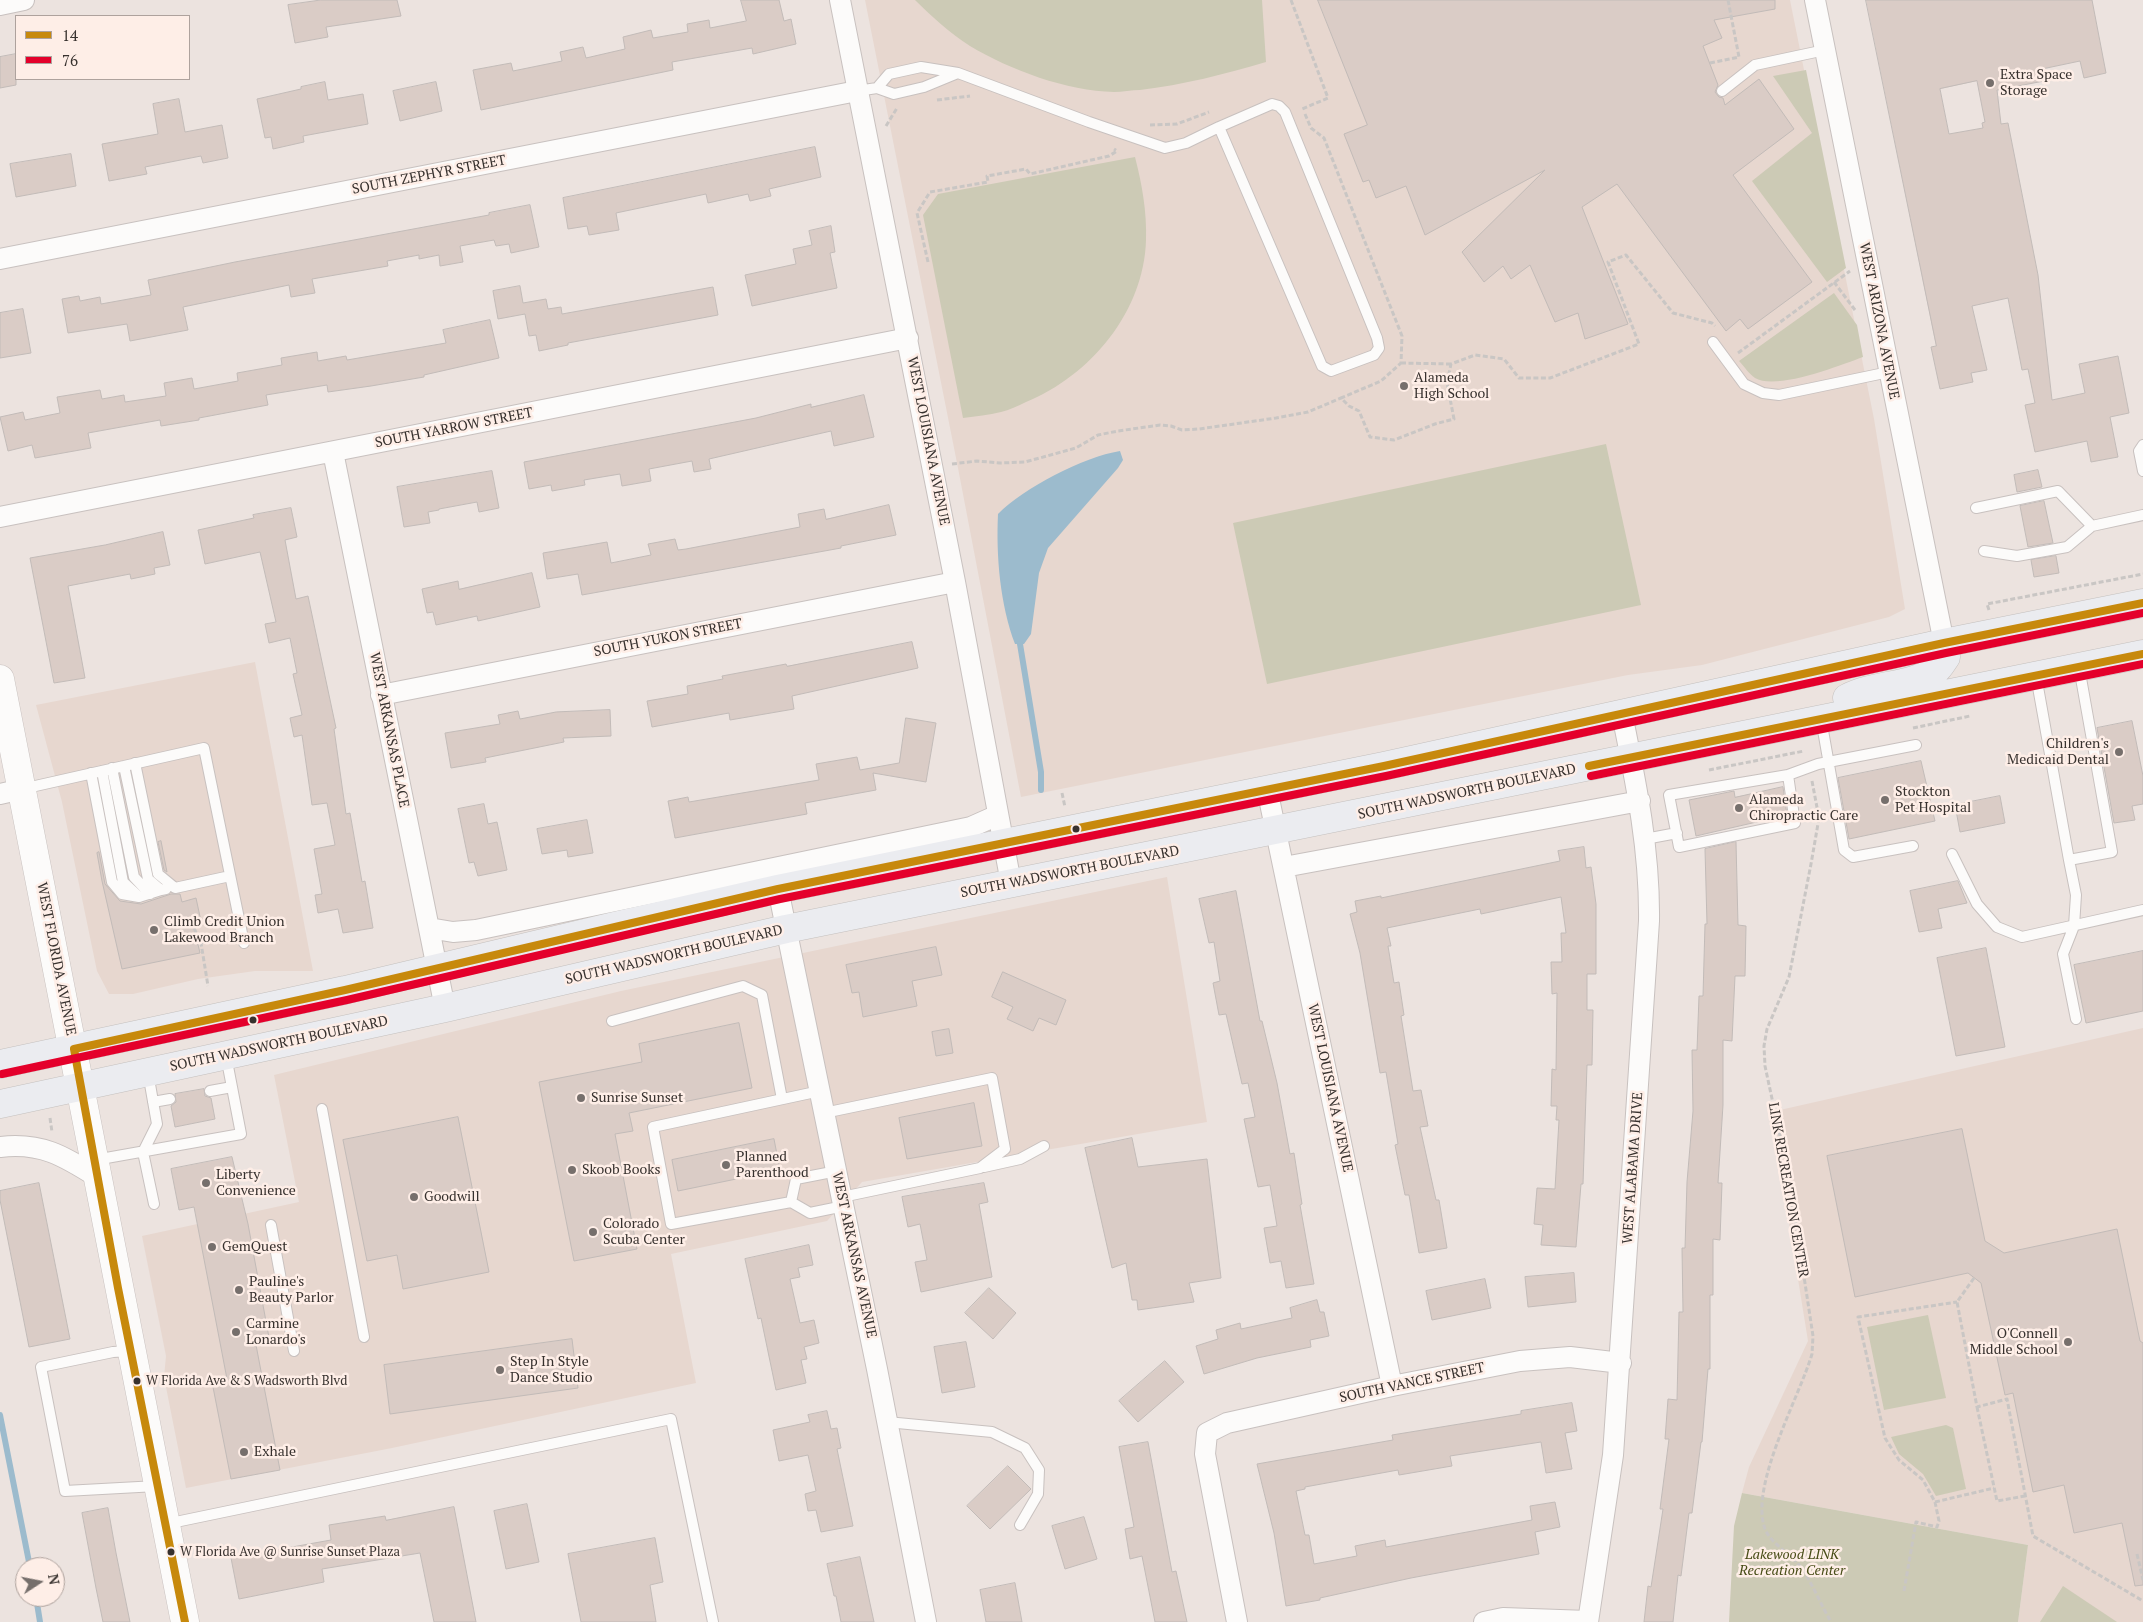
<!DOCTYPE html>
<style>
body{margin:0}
#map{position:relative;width:2143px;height:1622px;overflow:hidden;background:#ece3df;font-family:"PT Serif",serif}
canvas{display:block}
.legend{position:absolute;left:15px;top:15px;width:175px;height:65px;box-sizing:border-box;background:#feeee7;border:1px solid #aea29d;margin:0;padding:6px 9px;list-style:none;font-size:15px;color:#37312e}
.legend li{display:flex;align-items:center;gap:10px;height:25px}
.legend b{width:25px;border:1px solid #aea29d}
.north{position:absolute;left:15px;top:1557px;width:50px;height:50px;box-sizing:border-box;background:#feeee7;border:1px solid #aea29d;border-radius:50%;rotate:79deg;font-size:14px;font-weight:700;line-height:20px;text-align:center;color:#37312e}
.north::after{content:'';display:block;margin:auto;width:18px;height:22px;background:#766f6c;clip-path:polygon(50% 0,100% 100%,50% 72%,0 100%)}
</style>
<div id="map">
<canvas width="2143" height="1622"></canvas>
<ul class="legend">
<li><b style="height:6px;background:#c7890c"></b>14</li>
<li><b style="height:6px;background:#e4002b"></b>76</li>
</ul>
<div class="north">N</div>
</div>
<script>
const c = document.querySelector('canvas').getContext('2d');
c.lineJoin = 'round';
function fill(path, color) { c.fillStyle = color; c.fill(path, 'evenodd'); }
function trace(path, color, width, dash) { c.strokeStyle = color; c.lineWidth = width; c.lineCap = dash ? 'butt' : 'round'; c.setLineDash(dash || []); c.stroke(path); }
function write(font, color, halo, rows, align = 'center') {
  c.font = font + ' "PT Serif",serif'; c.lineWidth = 5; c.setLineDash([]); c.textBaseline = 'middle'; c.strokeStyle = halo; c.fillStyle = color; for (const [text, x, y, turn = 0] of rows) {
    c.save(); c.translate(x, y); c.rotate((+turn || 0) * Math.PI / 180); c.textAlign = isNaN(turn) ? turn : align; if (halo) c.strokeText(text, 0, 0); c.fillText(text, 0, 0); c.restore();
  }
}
const built = new Path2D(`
 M865,0H1790L1874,419L1905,609L1889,617L1702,665L1628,675L1021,797L958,468Z
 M255,662L313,971H255L198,979L133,994H109L97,971L62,802L36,705Z
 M1167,877L1207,1122L862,1182L827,1221L671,1254L696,1383L392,1448L186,1488L164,1377L166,1356L142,1236L299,1202L274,1075L621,991Z
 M2143,1028V1622H2018L2028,1545L1742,1493L1749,1467L1808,1341L1771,1112Z`);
const green = new Path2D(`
 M915,0H1262L1266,62C1225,74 1183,85 1140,90C1132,90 1122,92 1114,92C1067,91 1010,70 970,46C950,33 932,17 915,0Z
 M1806,70L1846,268L1827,282L1752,181L1812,133L1773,76Z
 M1135,157C1142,184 1147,212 1146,240C1144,312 1090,376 1026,402C1018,406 1009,410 1001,412C989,415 976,416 963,418L923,215L938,194Z
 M1834,293L1857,325L1863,357C1841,365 1776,391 1755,378C1749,374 1744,366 1739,361Z
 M1606,444L1641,605L1267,684L1233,523Z
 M1928,1315L1946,1398L1884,1410L1867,1327Z
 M1946,1425L1953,1428L1966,1489L1936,1496L1923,1474L1899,1454L1891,1437Z
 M1742,1493L2028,1545L2018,1622H1729L1734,1526Z
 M2063,1586L2117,1622H2040Z`);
const water = new Path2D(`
 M1120,451L1123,460L1118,468L1048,548L1039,573L1031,634L1024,644H1015C1000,604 996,556 998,514C1024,488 1083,457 1120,451Z`);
const stream = new Path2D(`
 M1020,644L1041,772V790
 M0,1415L30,1567
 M36,1597L40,1622`);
const building = new Path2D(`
 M321,0H397L401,16L326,27L328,37L295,43L288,5Z
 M741,0H779L784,21L791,19L796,44L753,54L752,48L672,62L673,70L481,110L473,70L511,63L513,71L562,61L560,52L583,47L586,58L625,49L623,37L651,30L653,38L688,32L687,24L709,20L710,28L746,21Z
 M1318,0H1775V9L1714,20L1722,38L1703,46L1718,85L1715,92L1719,97L1723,98L1725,105L1759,79L1794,129L1733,175L1812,282L1748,329L1740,319L1726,331L1617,184L1582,207L1628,324L1585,339L1578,313L1555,322L1530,265L1511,279L1503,266L1484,282L1462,252L1545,170L1425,235L1406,186L1376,198L1369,180L1363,182L1344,134L1367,125Z
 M1866,0H2092L2106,73L2084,78L2080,61L2042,69L2044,81L1997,90L2001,124L2008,123L2038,275L2052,400L2085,393L2079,364L2118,356L2129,413L2110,417L2118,457L2091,462L2087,441L2035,452L2025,405L2035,403L2028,369L2022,370L2008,298L1972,306L1987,370L1971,373L1973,382L1940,389L1931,347L1936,346ZM1977,81L1985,122L1982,123L1983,128L1949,134L1940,89Z
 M16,54V85L0,88V57Z
 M325,82L328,100L363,94L368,124L303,136L304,142L273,149L271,137L265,138L257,99L301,89V87Z
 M436,82L442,111L400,121L393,91Z
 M179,99L185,132L222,125L228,158L203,163L201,156L145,167L147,174L109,181L102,144L158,134L153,104Z
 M815,147L821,177L769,189L771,196L750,201L748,194L708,203L706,194L616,213L619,230L589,235L587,226L568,229L563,198Z
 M71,154L76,186L16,197L10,164Z
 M530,205L539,247L511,253L509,244L496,246L494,240L460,246L463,262L440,266L439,255L419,259V255L387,261L388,266L312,279L315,293L291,297L289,285L183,307L188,330L130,341L127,324L68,333L62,299L79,296L80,301L100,297L101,304L151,295L148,280L235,262L489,215V213Z
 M831,226L835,252L830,253L837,288L752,306L745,275L796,264L793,249L812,245L809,231Z
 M520,286L523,303L546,299L548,309L561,307L562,314L713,287L718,315L568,343V345L539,351L536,335L529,336L525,314L498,319L493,291Z
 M23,309L31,353L0,358V313Z
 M490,320L499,358L424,375V377L371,386L328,392L327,385L266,395L268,405L199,418V420L161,426L160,420L88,433L91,448L35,458L32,445L8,451L0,417L23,412L25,420L60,413L57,397L100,390L102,399L124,395L125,402L166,396L164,383L192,378L194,389L238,381L237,373L282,365L281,358L317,352L318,361L346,356L347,360L446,343L443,330Z
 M864,395L874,437L834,446L831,431L709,459L711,469L694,472L692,461L649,469L651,481L622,486L620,474L584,480L585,485L552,491L551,485L529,489L524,462L756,418L811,404V407Z
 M2038,470L2042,487L2017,492L2014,475Z
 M492,471L499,508L479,512L477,502L439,509V510L428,512L430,523L404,527L397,487Z
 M2044,501L2053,543L2028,547L2020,506Z
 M889,505L896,535L841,546V548L582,595L578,574L547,579L543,553L607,542L611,563L651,555L648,544L675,539L678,550L686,549L800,527L798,514L824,509L826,519Z
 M291,508L297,537L285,540L296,599L308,596L336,728L334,729L346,814L350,813L362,882L365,881L373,928L343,933L338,909L318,913L315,895L322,894L314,849L335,845L327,803L312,805L302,735L294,737L290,718L302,715L293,674L297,673L290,638L269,643L265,624L276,622L260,552L205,564L198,530L254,518L253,515Z
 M163,532L170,565L154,568L155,574L131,579L130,574L68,586L85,678L54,683L30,558L105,545Z
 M2056,556L2059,573L2034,577L2031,560Z
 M532,573L540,607L478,621L477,616L436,625L433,612L427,613L422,589L458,581L459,589Z
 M912,642L918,668L792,696L794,709L730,720L729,713L652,727L647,701L688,694L687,686L723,679L722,676L786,664L787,666Z
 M610,710L611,736L563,738L564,742L485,758L486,762L451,768L445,733L500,724L498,715L518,711L520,719L556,712Z
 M906,718L936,723L926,782L873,773L876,790L805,803L807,814L675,838L668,801L688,797L689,802L819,780L816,764L857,757L860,770L899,763Z
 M2132,721L2143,776V804L2132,806L2135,820L2114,823L2097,728Z
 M1921,761L1935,821L1849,839L1838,778Z
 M1783,787L1787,815L1696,836L1689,800L1734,791L1735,797Z
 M2000,796L2005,823L1960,832L1955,805Z
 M484,804L488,824L497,822L507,870L478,876L474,862L469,863L458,809Z
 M587,820L593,853L568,857L567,850L542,854L537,829Z
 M161,841L167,872L164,870L158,842Z
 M1736,842L1738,925L1746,926L1745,976H1735L1732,1041L1723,1040V1105L1718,1183H1722L1720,1240L1713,1239V1295H1710V1369H1708L1702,1442H1701L1692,1513H1689L1681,1576L1678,1575L1673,1622H1644L1648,1586L1651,1587L1663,1509H1660L1669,1439H1665L1668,1399L1677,1400L1679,1312H1683L1682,1248H1685L1687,1182L1693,1111L1692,1050H1697L1699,996H1703L1705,924H1707L1705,849Z
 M1584,847L1586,868L1591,867L1596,904V974H1587V1010H1593L1592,1065H1587L1583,1184H1581L1576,1247L1541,1245L1543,1225L1534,1224L1537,1188L1555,1189L1559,1120H1556L1557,1106H1551L1552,1069L1556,1070L1557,993L1552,994L1551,962H1562L1561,933H1566L1561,897L1481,914L1480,909L1387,928L1391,946H1388L1394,983L1399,982L1404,1015L1401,1016L1413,1091L1421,1090L1428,1126L1420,1127L1436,1200H1439L1447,1248L1419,1253L1409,1195H1405L1395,1145L1398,1144L1386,1072L1380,1073L1360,953L1350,914L1357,912L1355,901L1381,896V898L1560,861L1558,851Z
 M99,852L105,884L120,901L141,904L171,894H180L182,902L196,898L202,926L194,928L200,953L122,969L102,881L97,853Z
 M1958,881L1967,903L1938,909L1942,928L1919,932L1910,891Z
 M1236,891L1260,1021H1262L1277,1083L1290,1154L1294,1153L1302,1204L1300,1205L1314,1284L1286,1288L1281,1261L1270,1263L1264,1228L1277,1226L1270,1185L1258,1187L1244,1119L1255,1117L1248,1083L1242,1084L1226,1014L1219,1015L1213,983L1220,981L1214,942L1209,943L1199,899Z
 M936,947L942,975L912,981L917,1006L863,1017L859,992L852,993L846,965Z
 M1986,948L2005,1047L1956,1056L1937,958Z
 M2143,951V1011L2086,1023L2074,965Z
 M1003,972L1066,1000L1056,1025L1039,1018L1033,1031L1007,1019L1013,1007L992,997Z
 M739,1023L752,1088L629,1113L633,1131L615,1134L637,1249L574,1261L539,1082L642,1062L639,1044Z
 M949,1029L953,1053L936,1056L932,1032Z
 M204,1089L205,1096L211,1098L215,1119L175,1127L171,1106L176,1102L175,1094Z
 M974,1103L982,1146L907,1159L899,1118Z
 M458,1117L489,1272L403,1289L397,1255L367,1261L343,1140Z
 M1962,1129L1985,1241L2004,1253L2117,1229L2140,1341L2143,1343V1585L2135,1586L2122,1523L2074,1533L2064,1485L2033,1492L2013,1393L2005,1395L1981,1283L1968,1273L1855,1297L1827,1156Z
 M1132,1138L1138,1167L1207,1159L1221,1278L1189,1283L1194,1302L1138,1310L1137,1300H1132L1126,1263L1112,1268L1085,1148Z
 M774,1139L780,1170L678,1191L672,1160Z
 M232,1157L248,1224L270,1343L256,1345L280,1470L231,1479L212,1382L227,1379L194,1207L179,1210L171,1169Z
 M39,1183L70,1339L29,1347L0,1200V1191Z
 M984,1183L988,1202L979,1204L992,1277L921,1292L915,1262L927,1260L920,1224L908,1227L902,1197Z
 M809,1245L813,1265L798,1268L800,1277L790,1279L800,1323L814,1320L819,1343L804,1347L807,1359L801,1360L806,1383L776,1390L761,1318L758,1319L745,1259Z
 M1574,1273L1576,1302L1528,1307L1525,1277Z
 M1485,1279L1491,1308L1432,1320L1426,1291Z
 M989,1288L1016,1313L993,1339L965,1313Z
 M1317,1300L1320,1312H1324L1329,1336L1310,1340L1311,1347L1257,1358L1204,1374L1196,1346L1218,1339L1216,1330L1240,1323L1241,1329L1292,1318L1290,1308Z
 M572,1339L578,1388L390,1414L384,1365Z
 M966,1342L975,1387L942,1393L934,1347Z
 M1165,1361L1184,1382L1138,1422L1119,1401Z
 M1572,1403L1577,1431L1565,1433L1572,1469L1546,1473L1541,1442L1450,1456L1452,1466L1399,1475L1398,1470L1305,1487V1489L1296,1491L1305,1535H1309L1314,1564L1357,1556L1355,1546L1385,1540L1386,1547L1532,1520L1530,1506L1555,1502L1560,1527L1535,1532L1539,1554L1411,1578L1320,1598V1600L1286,1606L1274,1533L1257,1464L1393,1440L1392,1435L1521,1414V1411Z
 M827,1411L831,1429L837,1428L841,1448L837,1449L853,1526L821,1532L816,1510L808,1511L805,1494L816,1491L808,1455L779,1461L773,1430L810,1422L808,1415Z
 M1148,1442L1172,1572L1176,1571L1187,1622H1155L1142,1556L1130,1559L1125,1529L1134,1527L1119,1447Z
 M1008,1466L1031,1489L990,1529L967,1506Z
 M527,1504L539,1562L506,1569L494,1511Z
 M454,1507L476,1622H434L420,1553L322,1569L324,1582L239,1599L231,1558L331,1540L329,1525L385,1516L386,1520Z
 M108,1508L116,1553L130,1622H103L96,1588L82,1513Z
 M1084,1517L1097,1559L1065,1569L1052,1526Z
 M655,1538L663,1582L650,1585L656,1622H581L568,1554Z
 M860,1557L874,1622H841L836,1596H834L827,1564Z
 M1015,1583L1022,1622H986L980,1590Z`);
const path = new Path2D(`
 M1291,0L1328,98L1302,109
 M1710,63L1739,57L1728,0
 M937,100L970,96
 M1305,114L1311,128L1324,138L1402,336L1401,363L1381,381L1341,398L1349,406L1359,411L1370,437L1394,440L1435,424L1454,419L1447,383L1451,364L1475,355L1504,359L1519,378H1550L1639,344L1608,262L1626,255L1673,313L1712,323L1715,326
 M1150,125L1177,124L1209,112
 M886,126L897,108
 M928,262L917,213L930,192L988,182L987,176L1026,169L1030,174L1109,156L1117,151L1114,149
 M1834,282L1855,310
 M1738,353L1850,271
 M1401,363L1451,364
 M952,464L977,461L1000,463L1025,462L1076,448L1098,435L1118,431L1160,425L1171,426L1182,430L1199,429L1276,418L1308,412L1341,398
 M1989,610L1987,604L2143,574
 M1913,728L1970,716
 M1709,770L1804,751
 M1812,781L1819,818L1811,864L1789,977L1767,1029L1764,1046L1765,1066L1780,1136L1798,1237L1813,1336L1812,1354C1799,1398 1749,1486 1765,1529C1771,1544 1789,1552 1799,1565C1811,1580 1821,1605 1831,1622
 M1062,793L1065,807
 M194,928L201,943L208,986
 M201,943L227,937
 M50,1118L52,1132
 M1974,1278L1957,1302L1977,1407L2007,1399L2033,1536L2143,1601
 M1977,1407L1997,1501L2025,1496
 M1935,1502L1994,1488
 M2137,1554L2143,1580
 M1904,1591L1916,1522L1937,1527L1939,1521L1935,1502L1923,1480L1899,1460L1885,1438L1858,1317L1957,1302`);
const lane = new Path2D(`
 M877,88L889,74L921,67L958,73L1089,122L1165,148L1186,143L1219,127L1322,366L1331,371L1374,355L1379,348L1377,338L1285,112L1279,106L1272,104L1219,127
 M857,91L877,88L894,94L924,87L958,73
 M1722,91L1755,65L1825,50
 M1713,342L1744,384L1763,393L1779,395L1889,372
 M2143,445L2139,451L2143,471
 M1976,508L2058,491L2092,526
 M1984,551L2017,556L2067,547L2092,526L2143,515
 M2036,676L2069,860L2112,852L2079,667
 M1821,719L1844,850L1853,857L1913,846
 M135,763L158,874L175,888L230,876
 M124,766L148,879L161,890L166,889
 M112,768L134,877L150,894
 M102,771L123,882L139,897
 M91,773L112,882L122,894L139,897L161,890
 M1788,775L1795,823L1679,847L1669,795Z
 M1788,775L1818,764L1916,745
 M22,789L204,748L244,943
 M1645,839L1677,833
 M1952,854L1977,904L1997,927L2022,937L2143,910
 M2069,860L2076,895L2074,926L2063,954L2076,1019
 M612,1021L743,986L762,995L782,1099
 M148,1073L157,1124L143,1152L154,1204
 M210,1091L232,1087
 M820,1091L653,1127L671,1224L791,1202L796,1179L837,1171
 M153,1102L170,1099
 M322,1109L364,1337
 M824,1113L992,1078L1005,1149L980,1168L842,1197
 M95,1160L241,1134L226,1056
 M984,1167L1020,1159L1044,1146
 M791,1202L810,1213L844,1206
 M271,1225L294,1351
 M130,1351L113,1352L41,1367L65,1491L157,1486
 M887,1422L992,1432L1025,1448L1039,1470L1038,1494L1020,1525
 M166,1524L671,1419L713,1622`);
const street = new Path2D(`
 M840,0L955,582L1011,883
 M1815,0L1944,643
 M0,5L24,0
 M0,259L857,91
 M333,452L445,1008
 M0,517L908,338
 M381,695L955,582
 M1267,789L1392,1386
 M0,794L22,789
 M1284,867L1640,801
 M778,889L877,1369L926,1622
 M429,928L453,932L476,930L971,827L998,815
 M0,1147C41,1142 64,1156 97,1177
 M1237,1622L1205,1454L1207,1433L1227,1423L1392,1386L1520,1361L1570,1357L1621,1363
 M1484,1622L1503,1618L1588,1621
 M1588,1622L1613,1455L1649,921C1650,850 1636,783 1622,714`);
const secondary = new Path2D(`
 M0,679L185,1622`);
const primary = new Path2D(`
 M1847,698C1874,684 1910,687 1936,670C1940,667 1943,661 1946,657L1944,643
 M0,1064L345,990L614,926L778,889L1384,766L1944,643L2143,603
 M0,1104L445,1008L786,929L2143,654`);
const bus1 = new Path2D(`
 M1589,766L2143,654
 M185,1622L118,1288L74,1049L345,990L778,889L1384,766L1944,643L2143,603`);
const bus2 = new Path2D(`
 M1591,776L2143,664
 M2,1074L347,1000L780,899L1386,776L1946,653L2143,613`);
const markers = [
 [1990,83,5,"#766f6c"],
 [1404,386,5,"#766f6c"],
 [2119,752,5,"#766f6c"],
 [1885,800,5,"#766f6c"],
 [1739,808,5,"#766f6c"],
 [1076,829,4.5,"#37312e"],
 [154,930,5,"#766f6c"],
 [253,1020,4.5,"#37312e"],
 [581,1098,5,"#766f6c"],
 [726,1165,5,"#766f6c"],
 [572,1170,5,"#766f6c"],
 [206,1183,5,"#766f6c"],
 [414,1197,5,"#766f6c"],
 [593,1232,5,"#766f6c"],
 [212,1247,5,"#766f6c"],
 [239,1290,5,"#766f6c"],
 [236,1332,5,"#766f6c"],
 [2068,1342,5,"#766f6c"],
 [500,1370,5,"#766f6c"],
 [137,1381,4.5,"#37312e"],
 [244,1452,5,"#766f6c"],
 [171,1552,4.5,"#37312e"]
];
const busNames = [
 ["W Florida Ave & S Wadsworth Blvd",146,1381],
 ["W Florida Ave @ Sunrise Sunset Plaza",180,1552]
];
const poiNames = [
 ["Extra Space",2000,75],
 ["Storage",2000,91],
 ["Alameda",1414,378],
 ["High School",1414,394],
 ["Children's",2109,744,"right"],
 ["Medicaid Dental",2109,760,"right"],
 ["Stockton",1895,792],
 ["Pet Hospital",1895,808],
 ["Alameda",1749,800],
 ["Chiropractic Care",1749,816],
 ["Climb Credit Union",164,922],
 ["Lakewood Branch",164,938],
 ["Sunrise Sunset",591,1098],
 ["Planned",736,1157],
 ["Parenthood",736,1173],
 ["Skoob Books",582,1170],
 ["Liberty",216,1175],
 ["Convenience",216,1191],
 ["Goodwill",424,1197],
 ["Colorado",603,1224],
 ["Scuba Center",603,1240],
 ["GemQuest",222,1247],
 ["Pauline's",249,1282],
 ["Beauty Parlor",249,1298],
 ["Carmine",246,1324],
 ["Lonardo's",246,1340],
 ["O'Connell",2058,1334,"right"],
 ["Middle School",2058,1350,"right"],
 ["Step In Style",510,1362],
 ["Dance Studio",510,1378],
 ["Exhale",254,1452]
];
const streetNames = [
 ["SOUTH ZEPHYR STREET",429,175,-11],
 ["WEST ARIZONA AVENUE",1879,321,79],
 ["SOUTH YARROW STREET",454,428,-11],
 ["WEST LOUISIANA AVENUE",928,441,79],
 ["SOUTH YUKON STREET",668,638,-11],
 ["WEST ARKANSAS PLACE",389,730,79],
 ["SOUTH WADSWORTH BOULEVARD",1467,792,-12],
 ["SOUTH WADSWORTH BOULEVARD",1070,872,-11],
 ["SOUTH WADSWORTH BOULEVARD",674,955,-13],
 ["WEST FLORIDA AVENUE",56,959,79],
 ["SOUTH WADSWORTH BOULEVARD",279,1044,-12],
 ["WEST LOUISIANA AVENUE",1330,1088,78],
 ["WEST ALABAMA DRIVE",1633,1168,-86],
 ["LINK RECREATION CENTER",1788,1190,80],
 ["WEST ARKANSAS AVENUE",854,1255,78],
 ["SOUTH VANCE STREET",1412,1383,-12]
];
const parkNames = [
 ["Lakewood LINK",1792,1555],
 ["Recreation Center",1792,1571]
];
fill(built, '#e7d7cf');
fill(green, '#cccab5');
fill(water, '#9cbbcd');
trace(stream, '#9cbbcd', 6);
fill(building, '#daccc6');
trace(building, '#c2bbb8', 1);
trace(lane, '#c8c1bf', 12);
trace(street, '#c8c1bf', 22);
trace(secondary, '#c8c1bf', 29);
trace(primary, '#c4c0be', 29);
trace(path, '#c9c6c4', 3, [5, 2.5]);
trace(lane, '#fcfbfa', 10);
trace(street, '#fcfbfa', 20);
trace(secondary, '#fcfbfa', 28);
trace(primary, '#ebecf0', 28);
trace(bus1, '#c7890c', 8);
trace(bus2, '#e4002b', 8);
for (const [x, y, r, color] of markers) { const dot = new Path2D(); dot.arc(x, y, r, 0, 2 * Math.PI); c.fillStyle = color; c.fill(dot); trace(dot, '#feeee7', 2); }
write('13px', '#37312e', '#feeee7', busNames, 'left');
write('14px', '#37312e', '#feeee7', poiNames, 'left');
write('14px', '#37312e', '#feeee7', streetNames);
write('italic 14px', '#484d17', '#feeee7', parkNames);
</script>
